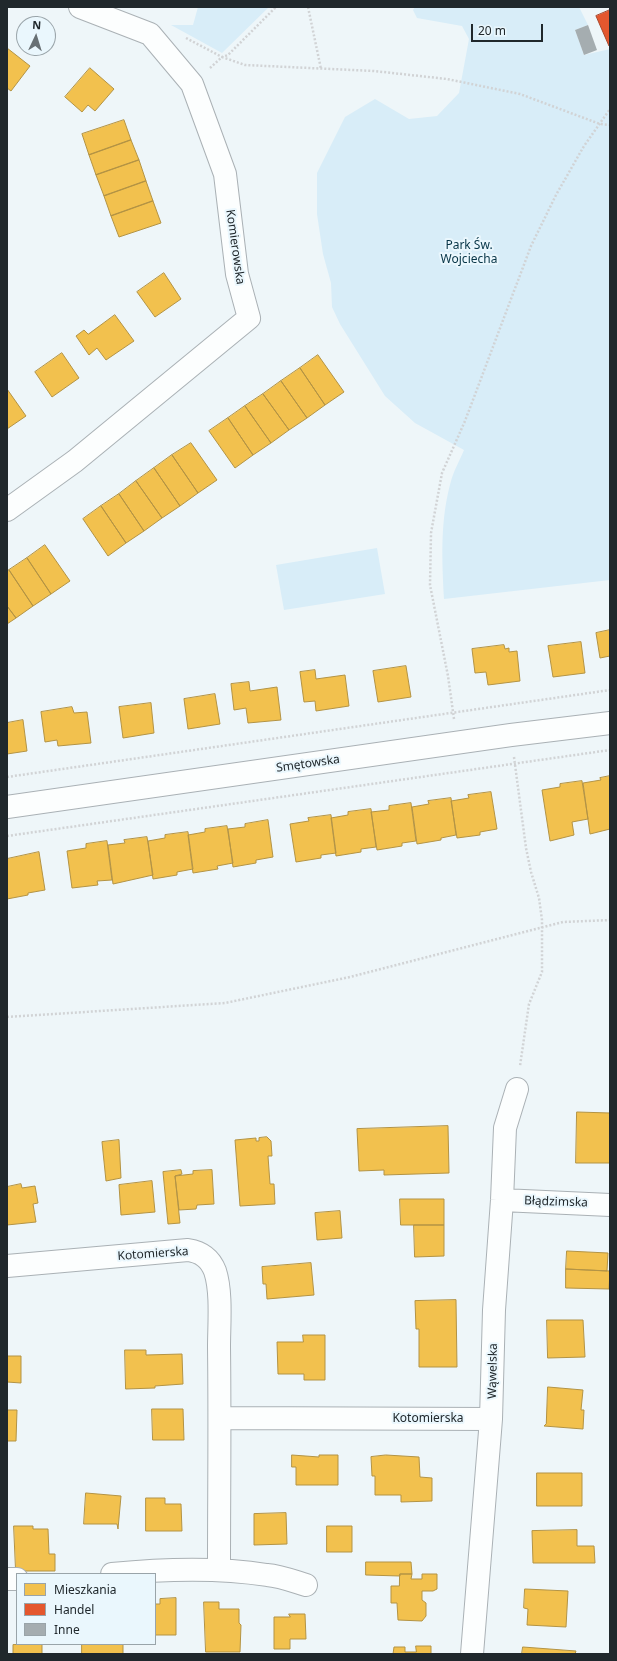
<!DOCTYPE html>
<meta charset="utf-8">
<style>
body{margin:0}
#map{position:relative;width:617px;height:1661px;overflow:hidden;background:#eef6f9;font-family:"Noto Sans",sans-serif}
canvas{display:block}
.frame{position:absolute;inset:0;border:8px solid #20282c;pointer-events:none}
.legend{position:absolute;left:16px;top:1573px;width:140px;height:72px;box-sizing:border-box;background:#eaf7fd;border:1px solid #99a4a9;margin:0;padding:5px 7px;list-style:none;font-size:12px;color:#20282c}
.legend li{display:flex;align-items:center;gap:8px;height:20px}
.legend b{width:20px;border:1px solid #99a4a9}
.north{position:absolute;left:16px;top:16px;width:40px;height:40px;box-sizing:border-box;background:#eaf7fd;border:1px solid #99a4a9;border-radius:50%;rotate:4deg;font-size:11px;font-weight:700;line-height:16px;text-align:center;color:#20282c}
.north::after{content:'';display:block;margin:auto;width:14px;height:18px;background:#687074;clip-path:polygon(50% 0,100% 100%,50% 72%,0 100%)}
.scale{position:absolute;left:471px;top:24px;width:72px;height:18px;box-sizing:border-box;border:2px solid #20282c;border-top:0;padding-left:5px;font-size:12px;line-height:14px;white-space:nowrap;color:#20282c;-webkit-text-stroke:3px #eaf7fd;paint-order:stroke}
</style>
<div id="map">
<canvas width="617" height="1661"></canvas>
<div class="frame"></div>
<ul class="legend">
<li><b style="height:11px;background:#f2c14e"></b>Mieszkania</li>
<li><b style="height:11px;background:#e4572e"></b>Handel</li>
<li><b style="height:11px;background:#a5adb0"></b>Inne</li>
</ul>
<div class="north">N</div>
<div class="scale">20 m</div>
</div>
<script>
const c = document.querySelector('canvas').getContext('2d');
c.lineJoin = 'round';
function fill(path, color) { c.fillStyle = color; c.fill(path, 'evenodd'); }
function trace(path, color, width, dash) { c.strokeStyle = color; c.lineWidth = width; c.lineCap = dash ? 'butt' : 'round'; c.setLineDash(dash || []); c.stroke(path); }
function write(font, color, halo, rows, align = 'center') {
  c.font = font + ' "Noto Sans",sans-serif'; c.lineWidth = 4; c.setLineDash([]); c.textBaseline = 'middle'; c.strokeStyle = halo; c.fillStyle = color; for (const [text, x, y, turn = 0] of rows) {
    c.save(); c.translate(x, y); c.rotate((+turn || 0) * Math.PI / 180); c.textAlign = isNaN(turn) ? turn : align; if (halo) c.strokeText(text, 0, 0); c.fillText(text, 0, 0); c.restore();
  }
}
const green = new Path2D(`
 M198,7H269L222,53L171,25H193Z
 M415,7H579L588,25L575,30L584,55L610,49V580L444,599C442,559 440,520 451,481C454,470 460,460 464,450L415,423L385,396L340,324L332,307L331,283L323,254L317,214V173L345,117L375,99L409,119L437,116L459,93L469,39L462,26L417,18L413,10Z
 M377,548L385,594L284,610L276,565Z`);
const homes = new Path2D(`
 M7,48L30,66L11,91L7,88Z
 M90,68L114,89L95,111L88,105L82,112L65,97Z
 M124,120L131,140L89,155L82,134Z
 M131,140L139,160L96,175L89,155Z
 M139,160L146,181L104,196L96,175Z
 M146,181L153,201L111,216L104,196Z
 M153,201L161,223L119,237L111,216Z
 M164,273L181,299L155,317L137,292Z
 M115,315L134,341L106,360L97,348L89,355L76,336L84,330L88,334Z
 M62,353L79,378L52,397L35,372Z
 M318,355L344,392L325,405L300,368Z
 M300,368L325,405L307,418L281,381Z
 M281,381L307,418L289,430L263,394Z
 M7,389L26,416L7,429Z
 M263,394L289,430L271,443L245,406Z
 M245,406L271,443L253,455L228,418Z
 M228,418L253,455L235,468L209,431Z
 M191,443L217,480L198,493L172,455Z
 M172,455L198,493L180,506L154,468Z
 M154,468L180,506L162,518L136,481Z
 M136,481L162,518L144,531L119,494Z
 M119,494L144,531L126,543L101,506Z
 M101,506L126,543L108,556L83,519Z
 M45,545L70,581L51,594L27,558Z
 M27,558L51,594L33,606L9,570Z
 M9,570L33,606L16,618L7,606V572Z
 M7,606L16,618L7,624Z
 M610,630V656L600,658L596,633Z
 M581,642L585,673L553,677L548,646Z
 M504,645L505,649L509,648V652L517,651L520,681L488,685L486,672L475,673L472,649Z
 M406,666L411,697L378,702L373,671Z
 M315,670L316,679L345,675L349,706L316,711L315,701L304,702L300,672Z
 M249,682L250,691L277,687L281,720L248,723L246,708L234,710L231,684Z
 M215,694L220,724L188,729L184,699Z
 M151,703L154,733L123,738L119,707Z
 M72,707L74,713L87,712L91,743L58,746L57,740L45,742L41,712Z
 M23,720L27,751L7,754V723Z
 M610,776V829L590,834L583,783L601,780L600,778Z
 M582,781L588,819L572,822L574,835L550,841L542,790L560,787V784Z
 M491,792L497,829L480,832V835L457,838L451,801L469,798L468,795Z
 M451,798L456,835L441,838V840L417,844L412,807L429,804L428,801Z
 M411,803L416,841L402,843V846L377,850L371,812L389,810V806Z
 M371,809L376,847L361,849V852L336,856L331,818L348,815V812Z
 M331,815L336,853L321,855V858L296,862L290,824L309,821L308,818Z
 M268,820L273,857L256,860V863L233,867L228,829L245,827V824Z
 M227,826L233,863L217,866L218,869L193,873L188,835L205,832V829Z
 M188,832L193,869L177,872V875L153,879L148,841L165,838V835Z
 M147,837L153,875L113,884L108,845L125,843L124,840Z
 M107,841L112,880L97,881L98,885L72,888L67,851L86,848V844Z
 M39,852L45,890L28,893V895L7,899V859Z
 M577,1112L610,1113V1163H576Z
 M448,1126L449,1173L384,1175V1170L359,1171L357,1129Z
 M267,1137L271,1141L272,1156H268L270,1184H274L275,1204L240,1206L235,1140L256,1138V1141H259V1138Z
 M119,1140L121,1178L106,1181L102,1142Z
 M181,1170L182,1174L175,1176L180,1223L168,1224L163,1172Z
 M212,1170L214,1204L197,1205L196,1209L179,1210L175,1176L193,1174V1171Z
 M152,1181L155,1212L121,1215L119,1185Z
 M21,1184L22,1188L35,1186L38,1203L33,1204L36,1222L7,1225V1187Z
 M400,1199H444V1225H401Z
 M340,1211L342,1238L317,1240L315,1213Z
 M414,1225H444V1256L415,1257Z
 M567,1251L608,1253L607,1271L566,1269Z
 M311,1263L314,1295L267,1299L266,1284H263L262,1267Z
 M566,1269L610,1271L609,1289L566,1288Z
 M456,1300L457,1367H419V1329H416L415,1301Z
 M547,1320H583L585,1357L548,1358Z
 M303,1335H325V1380H304V1374H278L277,1342H303Z
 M125,1350H146V1355L182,1354L183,1384L155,1386V1388L126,1389Z
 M7,1356H21V1383L7,1382Z
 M548,1387L583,1390L581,1410H584L583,1429L544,1426L546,1424Z
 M152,1409H183L184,1440H153Z
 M7,1410H17L16,1441H7Z
 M292,1455L319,1457V1455H338V1485H296V1467H292Z
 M386,1455L419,1457L420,1477L432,1478V1501L401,1502V1495H375V1476H372L371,1457Z
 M537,1473H582V1506H537Z
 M86,1493L121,1496L118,1529L117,1524H84Z
 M146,1498H165V1504H181L182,1531H146Z
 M286,1513L287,1544L254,1545V1514Z
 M14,1526H33V1529H48L49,1554H55V1571H16Z
 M327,1526H352V1552H327Z
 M577,1530V1546H594L595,1563H533L532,1531Z
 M366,1562H411L412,1574H400V1576L366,1575Z
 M400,1574H412L411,1579H422V1574H437V1589L433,1591H422V1600L426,1603V1616L422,1621L398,1620L397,1603H391V1586H399Z
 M525,1589L568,1591L566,1627L527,1625L528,1609L524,1608Z
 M176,1598V1635H155V1604H160V1599Z
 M204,1602H219V1609H239V1623L241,1625L240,1652H206Z
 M289,1614H305L306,1639H290V1649H274V1617H290Z
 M42,1644V1654H13V1645Z
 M82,1644H123V1654H82Z
 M416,1646H431V1654H393L394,1647H405V1652H416Z
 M523,1647L576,1651L575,1654H522Z`);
const shops = new Path2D(`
 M610,10V45L609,46L596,16Z`);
const building = new Path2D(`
 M588,25L597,50L584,55L575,30Z`);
const path = new Path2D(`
 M308,7L321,69
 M186,38L222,57L228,55L276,7
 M210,68L222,57L245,65L374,71L447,79L520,94L600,124L610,125
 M454,719L448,676L430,585L431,533L442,473L465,421L531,246L556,195L584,146L610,109
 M514,757L526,848L531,872L539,898L542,920V972L529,1004L520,1066
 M7,777L610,690
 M7,836L610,750
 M7,1017L225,1003L350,977L563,922L610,920`);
const minor = new Path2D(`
 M7,510L75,461L249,318L237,274L225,174L192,84L150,34L80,7
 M7,807L511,735L610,723
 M502,1200L610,1205
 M7,1266L188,1250C201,1252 210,1258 215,1271C222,1292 219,1325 219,1347C220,1421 219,1496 219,1570
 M220,1418L491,1419
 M112,1574C163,1569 216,1567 267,1575C280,1576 293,1581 306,1585
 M7,1579H17
 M472,1654L491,1419L494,1310L502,1200L505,1128L517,1089`);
const parkNames = [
 ["Park Św.",469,246],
 ["Wojciecha",469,260]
];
const streetNames = [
 ["Komierowska",235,247,82],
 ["Smętowska",308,764,-8],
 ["Błądzimska",556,1202,2],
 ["Kotomierska",153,1254,-4],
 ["Wąwelska",493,1371,-89],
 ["Kotomierska",428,1419]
];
fill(green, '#d8edf8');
fill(homes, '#f2c14e');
trace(homes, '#b39344', 1);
fill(shops, '#e4572e');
trace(shops, '#a9492d', 1);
fill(building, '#a5adb0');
trace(minor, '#aab1b5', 24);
trace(path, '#d1d3d5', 2.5, [2, 2]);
trace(minor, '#fcfefe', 22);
write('12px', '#063446', '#eaf7fd', parkNames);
write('12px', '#20282c', '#eaf7fd', streetNames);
</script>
